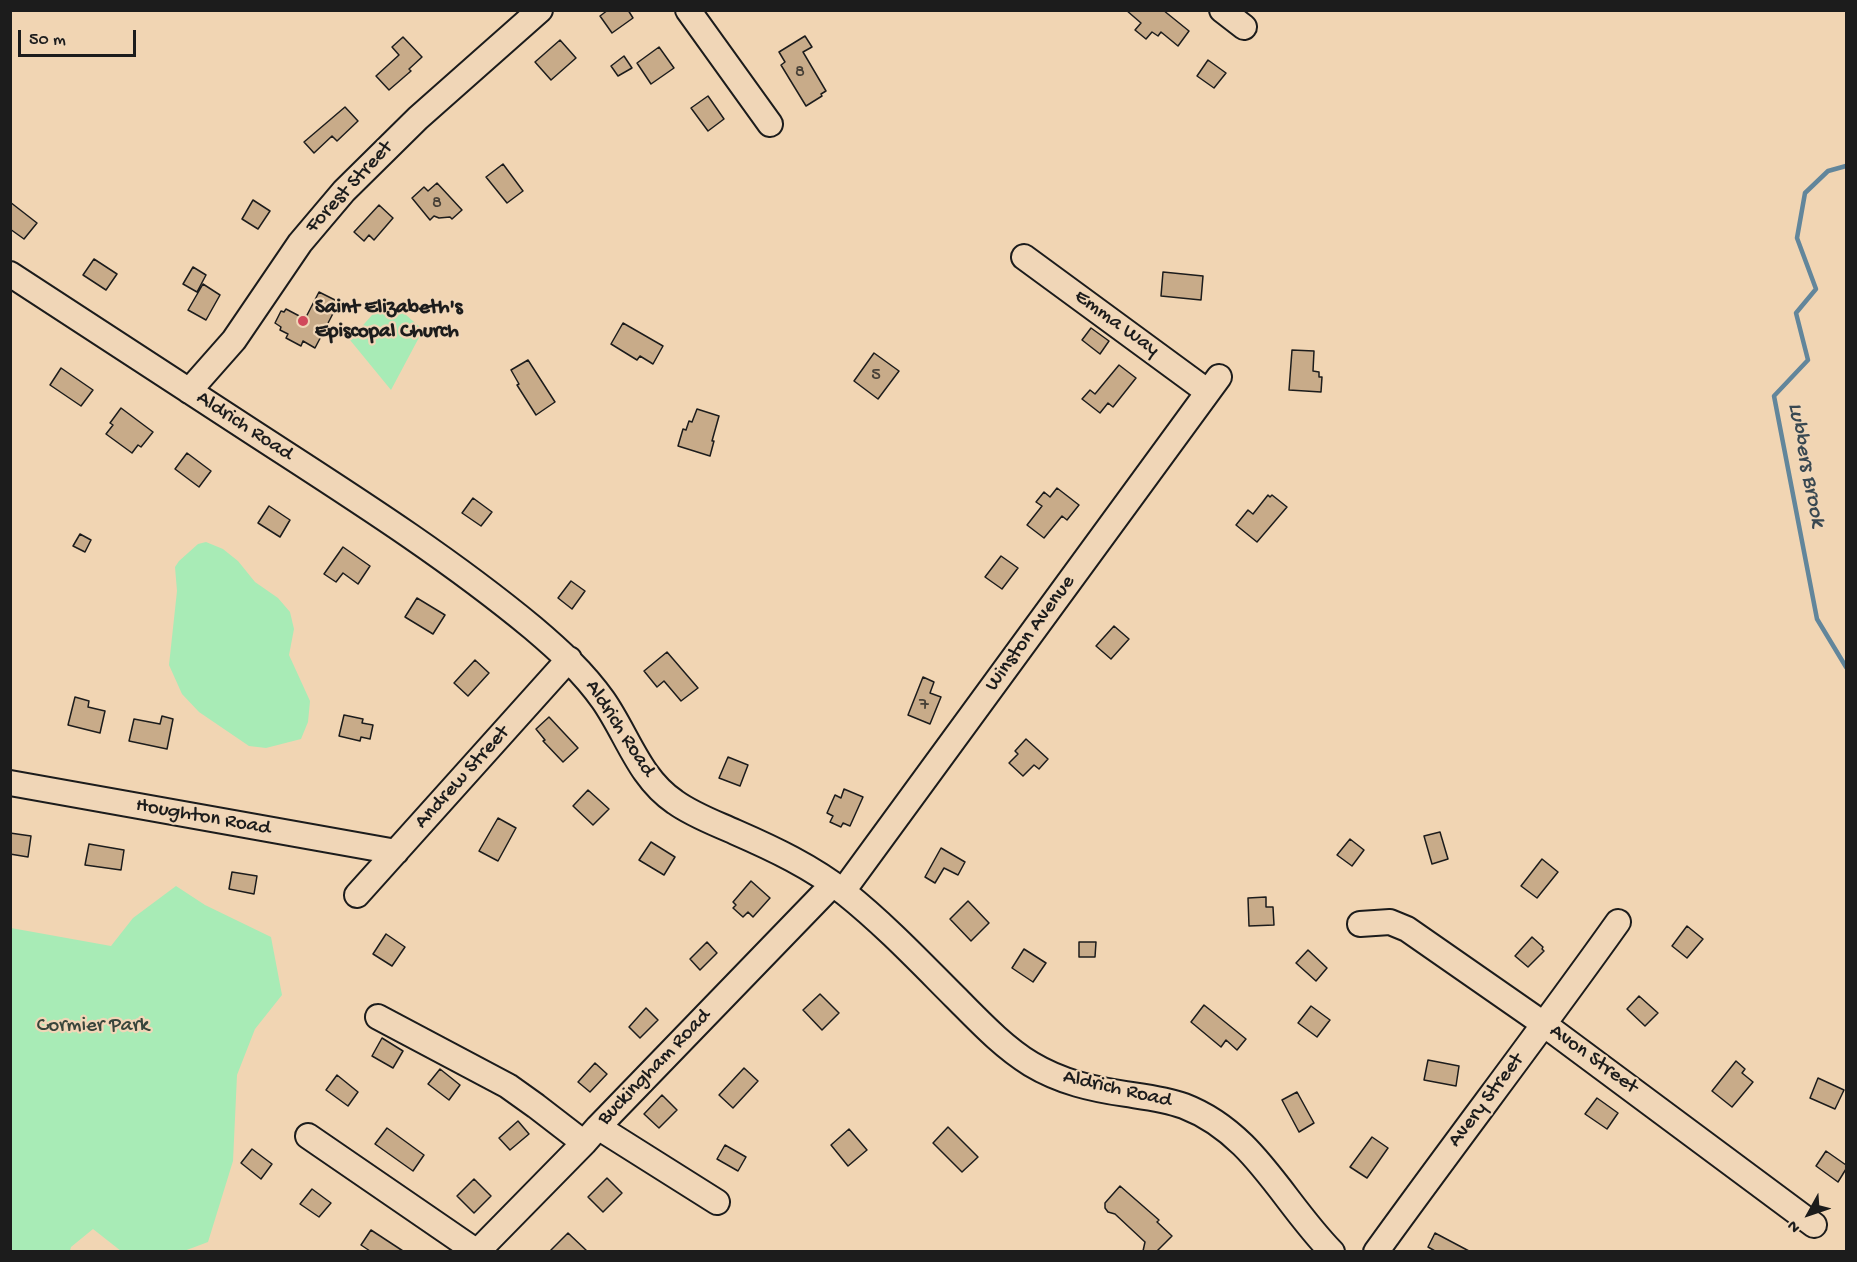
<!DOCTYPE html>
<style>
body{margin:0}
#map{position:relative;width:1857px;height:1262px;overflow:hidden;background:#f1d5b3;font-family:"Gochi Hand",sans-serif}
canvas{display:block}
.frame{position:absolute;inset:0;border:12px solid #1c1c1c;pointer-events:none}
.north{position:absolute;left:1779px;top:1184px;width:60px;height:60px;-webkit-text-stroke:4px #f0d6b7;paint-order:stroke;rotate:230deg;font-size:16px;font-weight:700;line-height:24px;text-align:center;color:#1c1c1c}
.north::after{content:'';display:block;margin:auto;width:21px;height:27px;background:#1c1c1c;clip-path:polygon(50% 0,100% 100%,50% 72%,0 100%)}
.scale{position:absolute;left:18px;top:30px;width:118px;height:27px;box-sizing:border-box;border:3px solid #1c1c1c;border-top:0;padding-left:8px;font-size:18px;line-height:21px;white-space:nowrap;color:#1c1c1c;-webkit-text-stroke:4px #f0d6b7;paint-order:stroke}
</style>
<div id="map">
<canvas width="1857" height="1262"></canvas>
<div class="frame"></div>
<div class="north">N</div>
<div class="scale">50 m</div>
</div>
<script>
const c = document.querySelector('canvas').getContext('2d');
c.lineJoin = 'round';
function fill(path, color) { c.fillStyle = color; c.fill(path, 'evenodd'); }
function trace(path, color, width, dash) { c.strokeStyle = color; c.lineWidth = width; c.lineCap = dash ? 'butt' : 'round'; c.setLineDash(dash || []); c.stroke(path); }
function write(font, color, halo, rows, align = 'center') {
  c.font = font + ' "Gochi Hand",sans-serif'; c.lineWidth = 4.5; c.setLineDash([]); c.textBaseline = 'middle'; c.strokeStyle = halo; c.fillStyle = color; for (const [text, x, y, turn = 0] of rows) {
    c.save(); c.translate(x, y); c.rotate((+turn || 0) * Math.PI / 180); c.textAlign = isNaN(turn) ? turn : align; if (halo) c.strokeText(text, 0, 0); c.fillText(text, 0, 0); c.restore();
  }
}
const green = new Path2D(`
 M387,298L423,330L391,390L350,340Z
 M206,542L223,549L238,561L255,582L278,598L290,612L294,629L289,655L310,701L308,722L301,739L266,748L249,746L199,712L182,694L169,665L177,591L175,567L179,561L198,544Z
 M176,886L205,905L271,937L282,995L255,1029L237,1075L233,1161L208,1242L184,1251H121L93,1229L71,1247L70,1251H11V928L111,946L133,918Z`);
const stream = new Path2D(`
 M1846,166L1828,171L1805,193L1797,238L1816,289L1796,313L1808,360L1774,396L1817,619L1846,667`);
const building = new Path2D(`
 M608,10H628L633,18L612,33L600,16Z
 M1126,10H1163L1189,31L1178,46L1161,32L1158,36L1152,32L1146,39L1135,30L1141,23Z
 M805,36L812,47L803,52L826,91L821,94L822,96L806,106L781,65L785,62L779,52Z
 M403,37L422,57L409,69L411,71L389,90L376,76L399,55L392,47Z
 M560,40L576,58L551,80L535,62Z
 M659,47L674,68L651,84L637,63Z
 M624,56L632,68L618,76L611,66Z
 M1208,60L1226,73L1214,88L1197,76Z
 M708,96L724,119L708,131L691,108Z
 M345,107L358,121L337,141L332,136L314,153L304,142Z
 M503,164L523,191L507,203L486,177Z
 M437,183L462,210L452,219L450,217L439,218L434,216L430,220L412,198L424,187L428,191Z
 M253,200L270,211L258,229L242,219Z
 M10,202L37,223L24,239L10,229Z
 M379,205L393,218L374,240L369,235L364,241L354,232Z
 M94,259L117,274L106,290L83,275Z
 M193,267L206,275L197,292L183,284Z
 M1163,272L1203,276L1201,300L1161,296Z
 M203,284L220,295L206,320L188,310Z
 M319,292L339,302L315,348L303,341L301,346L286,338L288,334L280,330L281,327L275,323L281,311L284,312L286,309L305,319Z
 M623,323L663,346L653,364L640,356L637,360L611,344Z
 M1091,328L1109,341L1100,354L1082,340Z
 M1292,350L1314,351L1313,371L1319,372V377H1322L1321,392L1289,390Z
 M874,353L899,371L878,399L854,381Z
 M528,360L555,402L536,415L517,385L519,384L511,370Z
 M1119,365L1136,378L1113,407L1108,403L1100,413L1082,399L1090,390L1095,394Z
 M61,368L93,390L81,406L50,385Z
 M121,408L153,432L141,447L138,445L132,453L106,434L113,425L110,423Z
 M697,409L719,416L712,441H714L710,456L678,446L683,429L686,430L689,421L692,422Z
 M187,453L211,471L199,487L175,469Z
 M1057,488L1079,505L1067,520L1062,516L1044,538L1027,525L1042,506L1036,502L1044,492L1050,497Z
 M1268,495L1270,497L1272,495L1287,507L1257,542L1236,525L1248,510L1253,514Z
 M473,498L492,512L481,526L462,513Z
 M269,506L290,520L280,537L258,523Z
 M80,534L91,540L85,552L73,546Z
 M343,547L370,566L358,584L343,573L336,582L324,574Z
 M1001,556L1018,568L1002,589L985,577Z
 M571,581L585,591L572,609L558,598Z
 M417,598L445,615L433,634L405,617Z
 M1114,626L1129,639L1111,659L1096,646Z
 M667,652L698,688L681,701L664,681L657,687L644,671Z
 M475,660L489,673L468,696L454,683Z
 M923,677L934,682L930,693L941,697L930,724L908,715Z
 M75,697L89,701L88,707L105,711L100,733L68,725Z
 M344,715L363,719L362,723L373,725L370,739L361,737L360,741L339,736Z
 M162,716L173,719L167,749L129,741L134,719L160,724Z
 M549,717L578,748L563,762L543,741L545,740L536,729Z
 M1026,739L1048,759L1039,769L1034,765L1023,776L1009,763L1018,754L1015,751Z
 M728,757L748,765L740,786L719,778Z
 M844,789L863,797L850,826L843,823L841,827L830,822L833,816L827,813L835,795L841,798Z
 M588,790L609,809L593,825L573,806Z
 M498,818L516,828L498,861L479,851Z
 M1440,832L1448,859L1432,864L1424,836Z
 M10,833L31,836L28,857L10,854Z
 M1350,839L1364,850L1352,866L1337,855Z
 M651,842L675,857L664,875L639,860Z
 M89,844L124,850L121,870L85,865Z
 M941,848L965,862L958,875L944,868L935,883L925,877Z
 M1542,859L1558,872L1537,898L1521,886Z
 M232,872L257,876L254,894L229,889Z
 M751,881L770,898L753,917L748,912L743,917L733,908L736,905L733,902Z
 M1266,897V907H1273L1274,925L1249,926L1248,898Z
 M968,901L989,923L971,941L950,919Z
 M1687,926L1703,939L1687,958L1672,946Z
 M386,934L405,947L392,966L373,954Z
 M1532,937L1543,947L1542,949L1544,951L1528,967L1515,956Z
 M707,942L717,953L700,970L690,959Z
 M1079,942H1096L1095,957H1079Z
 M1024,949L1046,963L1033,982L1012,968Z
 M1308,950L1327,968L1316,981L1296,963Z
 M820,994L839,1013L822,1030L803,1010Z
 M1639,996L1658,1013L1645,1026L1627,1009Z
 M1204,1005L1246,1039L1237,1050L1226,1040L1221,1047L1191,1022Z
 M1311,1006L1330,1020L1317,1037L1298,1023Z
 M646,1008L658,1020L640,1038L629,1027Z
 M382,1038L403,1051L393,1068L372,1056Z
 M1428,1060L1459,1066L1456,1086L1424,1080Z
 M1736,1061L1745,1069L1742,1073L1753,1082L1732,1107L1712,1091Z
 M595,1063L607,1074L590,1092L578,1082Z
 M744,1068L758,1081L733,1108L719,1095Z
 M440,1069L460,1085L449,1100L428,1084Z
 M337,1075L358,1092L348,1106L326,1090Z
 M1818,1078L1844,1090L1835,1109L1810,1098Z
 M1297,1092L1314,1123L1299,1132L1282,1100Z
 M662,1095L677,1110L659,1128L644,1114Z
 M1597,1098L1618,1113L1607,1129L1585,1114Z
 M518,1121L529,1134L510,1150L499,1138Z
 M948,1127L978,1157L962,1172L933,1143Z
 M387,1128L424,1155L413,1171L375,1144Z
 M849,1129L867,1150L848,1166L831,1145Z
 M1372,1137L1388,1148L1367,1178L1350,1167Z
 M725,1145L746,1157L738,1171L717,1159Z
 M252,1149L272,1164L261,1179L241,1163Z
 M1826,1151L1846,1165V1169L1838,1182L1816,1166Z
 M607,1178L622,1193L603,1212L588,1197Z
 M474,1179L491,1196L474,1213L457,1196Z
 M1120,1186L1159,1220L1157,1222L1172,1236L1157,1251H1143L1145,1242L1115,1214L1108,1212L1105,1208V1203Z
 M312,1189L331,1203L319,1217L300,1204Z
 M371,1230L403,1251H370L361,1245Z
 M568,1233L587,1251H550Z
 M1435,1233L1469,1251H1435L1428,1247Z`);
const minor = new Path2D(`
 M688,10L770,124
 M1222,10L1244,27
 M1024,257L1208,392
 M10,274C93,328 175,382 257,435C351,496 446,556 533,628C559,650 583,672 603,700C627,734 639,778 675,802C693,815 715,823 735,832C774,849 812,867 845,893C885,925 920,962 955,997C979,1021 1002,1046 1031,1064C1061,1082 1092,1089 1126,1094C1146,1097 1165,1099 1184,1106C1254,1133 1281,1200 1332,1252
 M189,391L234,340L300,243L344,191L418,118L540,10
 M10,783L396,852
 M843,891L1219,377
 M357,895L569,659
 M1360,924L1390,922L1407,929L1545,1025L1814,1225
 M378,1017L508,1086L536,1106L584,1143
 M598,1127L717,1202
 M308,1136L477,1252
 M477,1252L584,1143L598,1127L833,884
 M1376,1252C1456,1141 1539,1033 1618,922`);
const markers = [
 [303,321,6,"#d1495b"]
];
const numberNames = [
 ["8",800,73],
 ["8",437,204],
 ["5",876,376],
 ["7",924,706]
];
const streetNames = [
 ["Forest Street",350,188,-47],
 ["Emma Way",1116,324,36],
 ["Aldrich Road",244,427,33],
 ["Winston Avenue",1031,634,-54],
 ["Aldrich Road",619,729,57],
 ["Andrew Street",463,778,-48],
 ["Houghton Road",203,818,10],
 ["Avon Street",1593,1060,36],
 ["Buckingham Road",655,1068,-46],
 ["Aldrich Road",1117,1090,13],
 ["Avery Street",1487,1101,-53]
];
const poiNames = [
 ["Saint Elizabeth's",315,309],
 ["Episcopal Church",315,333]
];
const parkNames = [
 ["Cormier Park",93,1027]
];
const waterNames = [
 ["Lubbers Brook",1805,465,79]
];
fill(green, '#a8ebb6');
trace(stream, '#62869b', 4.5);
fill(building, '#c8ab89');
trace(building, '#1c1c1c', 1.5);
trace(minor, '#1c1c1c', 28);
trace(minor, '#f0d6b7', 24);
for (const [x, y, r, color] of markers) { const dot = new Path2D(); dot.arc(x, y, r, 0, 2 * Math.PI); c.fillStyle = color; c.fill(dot); trace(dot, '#f0d6b7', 2); }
write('18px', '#474037', null, numberNames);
write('21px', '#1c1c1c', '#f0d6b7', streetNames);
write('bold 21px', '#1c1c1c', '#f0d6b7', poiNames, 'left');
write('21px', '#38453b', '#f0d6b7', parkNames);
write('italic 22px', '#394851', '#f0d6b7', waterNames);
</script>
